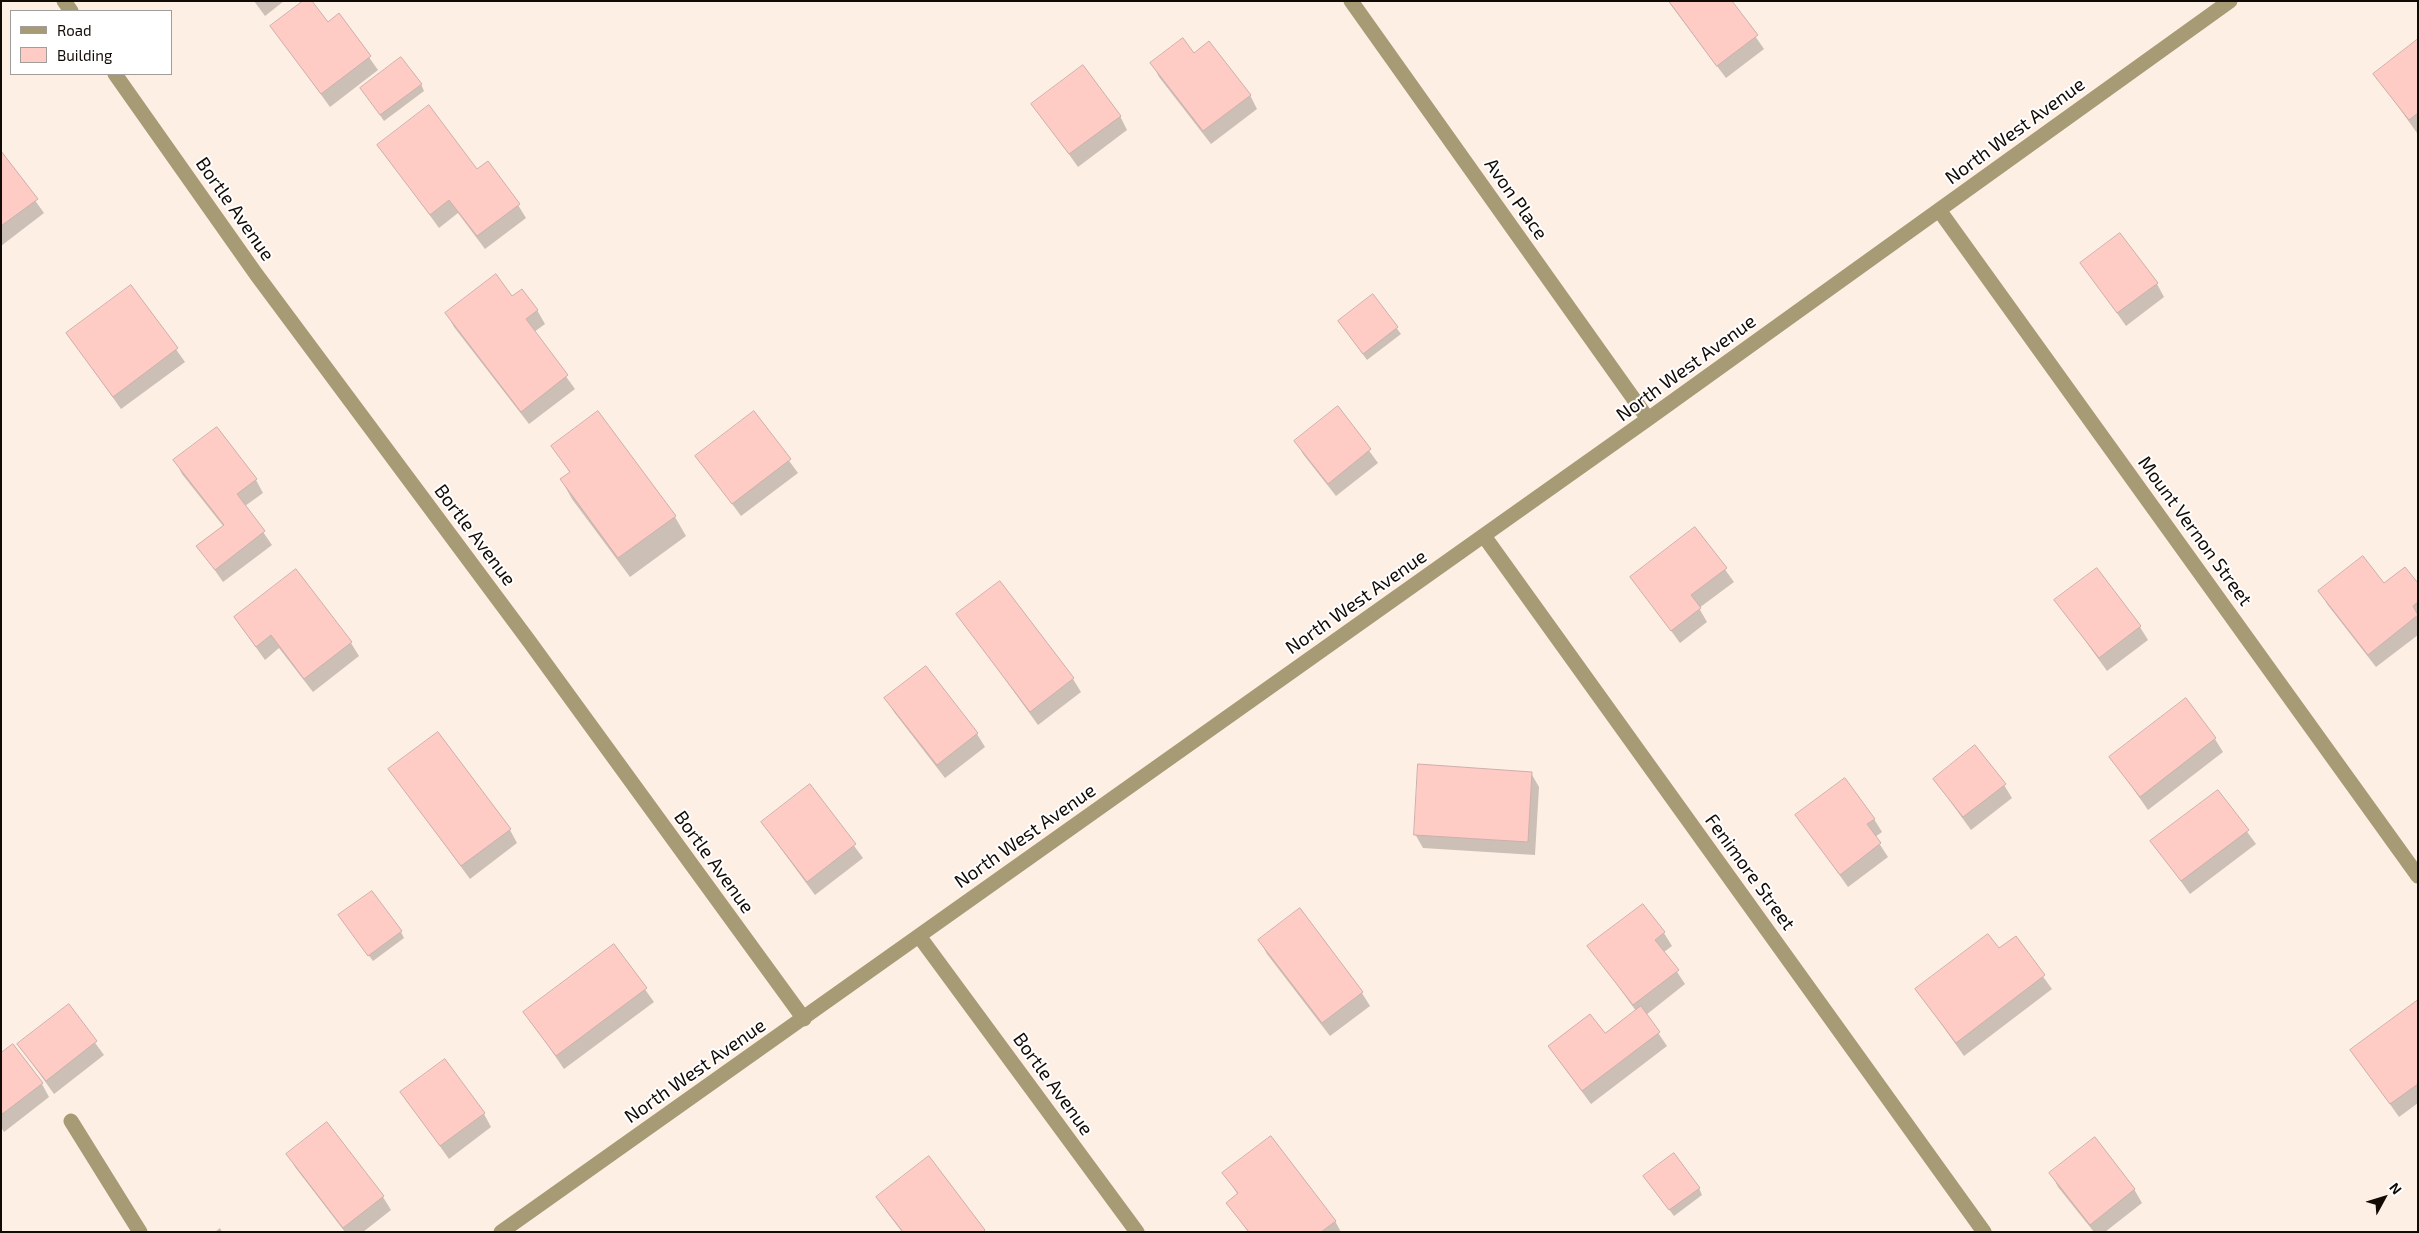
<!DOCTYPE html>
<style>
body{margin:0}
#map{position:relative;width:2419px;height:1233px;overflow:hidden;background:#feefe4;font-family:"Exo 2",sans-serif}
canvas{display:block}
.frame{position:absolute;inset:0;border:2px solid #120a05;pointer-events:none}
.legend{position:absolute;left:10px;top:10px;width:162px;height:65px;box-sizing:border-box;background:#fff;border:1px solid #a09d9b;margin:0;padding:6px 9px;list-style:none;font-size:15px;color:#120a05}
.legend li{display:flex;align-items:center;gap:10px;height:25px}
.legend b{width:25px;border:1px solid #a09d9b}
.north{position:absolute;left:2359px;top:1173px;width:50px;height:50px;-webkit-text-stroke:4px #fff;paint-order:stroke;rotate:51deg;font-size:14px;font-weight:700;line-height:20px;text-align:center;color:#120a05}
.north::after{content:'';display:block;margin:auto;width:18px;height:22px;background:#120a05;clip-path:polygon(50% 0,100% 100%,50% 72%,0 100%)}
</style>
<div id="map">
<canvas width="2419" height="1233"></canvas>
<div class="frame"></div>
<ul class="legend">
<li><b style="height:6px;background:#a69b75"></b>Road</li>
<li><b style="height:14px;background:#ffcbc5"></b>Building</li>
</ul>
<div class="north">N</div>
</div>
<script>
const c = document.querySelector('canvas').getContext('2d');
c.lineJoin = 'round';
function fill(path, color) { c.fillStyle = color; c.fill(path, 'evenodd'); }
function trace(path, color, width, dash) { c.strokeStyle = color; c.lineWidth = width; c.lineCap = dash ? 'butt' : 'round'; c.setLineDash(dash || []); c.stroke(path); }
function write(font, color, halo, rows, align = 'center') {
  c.font = font + ' "Exo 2",sans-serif'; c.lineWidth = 4; c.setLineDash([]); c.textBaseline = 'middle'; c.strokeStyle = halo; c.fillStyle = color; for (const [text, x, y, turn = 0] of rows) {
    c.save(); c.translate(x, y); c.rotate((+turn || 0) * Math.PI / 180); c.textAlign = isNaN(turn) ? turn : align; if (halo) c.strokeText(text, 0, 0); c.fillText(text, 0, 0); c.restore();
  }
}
const shadow = new Path2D(`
 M254,1H284L265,16Z
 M1668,1H1731L1764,49L1726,78Z
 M339,15L378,70L330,107L272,27L328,23Z
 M2418,41V132L2417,133L2375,74Z
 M1152,63L1250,95L1257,109L1211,144L1159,77Z
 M421,84L424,91L384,121L362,89Z
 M1033,104L1120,116L1127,130L1078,167Z
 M379,145L477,171L518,205L526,218L485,249L458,213L439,228Z
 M1,153L44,213L1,246Z
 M2082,263L2157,284L2164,297L2126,326Z
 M131,286L185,362L121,409L67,333Z
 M1373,296L1401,334L1367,360L1343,327Z
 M512,298L537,310L545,324L534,332L575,389L529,424L454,327L447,314Z
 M1338,408L1378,463L1336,496L1303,454L1296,441Z
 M754,413L798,473L741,516L697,456Z
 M553,446L675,517L686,536L630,577L572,499L561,479L570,473Z
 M175,460L256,480L263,493L245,506L272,545L223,582L198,546L224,527L182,474Z
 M1695,528L1734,582L1699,608L1707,622L1680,643L1632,577Z
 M1000,583L1073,679L1081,692L1038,725L958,614Z
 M2384,585H2418V635L2376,667L2327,604L2320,591Z
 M2056,600L2140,627L2148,640L2107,671Z
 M235,618L351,643L359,656L313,692L279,648L265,660Z
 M886,699L977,734L985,747L945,778L894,712Z
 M2215,739L2223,752L2148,810L2111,757Z
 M390,770L510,830L517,843L470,879Z
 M1531,773L1539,787L1535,855L1423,848L1415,834Z
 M1934,779L2004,785L2012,798L1971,830Z
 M810,786L863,858L815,895L762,823Z
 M2218,792L2256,844L2190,894L2152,841Z
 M1797,815L1874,819L1882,832L1875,837L1888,857L1848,887Z
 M344,922L401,932L404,938L373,961Z
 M1664,933L1672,946L1664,952L1685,984L1646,1015L1667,1046L1591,1104L1549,1047L1605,1035L1636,1011L1589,946Z
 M2015,938L2052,989L1964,1056L1917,990L1998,950Z
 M1260,941L1362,993L1370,1006L1330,1036L1267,954Z
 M614,946L654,1002L564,1069L525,1012Z
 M2418,1002V1103L2399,1117L2352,1050Z
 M68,1006L104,1055L54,1094L19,1045Z
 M1,1054L42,1084L49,1097L4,1132L1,1127Z
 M402,1093L484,1114L491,1127L449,1159Z
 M327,1124L383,1197L391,1210L363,1232H345L295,1167L288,1154Z
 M929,1158L985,1232H902L886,1211L878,1197Z
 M1224,1173L1335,1221L1341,1232H1248L1228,1203L1238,1195Z
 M2051,1173L2134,1189L2142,1203L2105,1232H2094L2058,1187Z
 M1649,1183L1699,1188L1702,1195L1674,1216Z
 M220,1228L222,1232H215Z`);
const building = new Path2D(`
 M303,1H312L328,22L339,13L371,56L321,94L270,26Z
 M1669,1H1732L1758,35L1717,66Z
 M1183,38L1194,53L1209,41L1251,95L1203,131L1150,63Z
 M2418,39V113L2409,120L2373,74Z
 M401,57L422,84L380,115L360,88Z
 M1083,65L1121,116L1069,154L1031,104Z
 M429,105L477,169L488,161L520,204L477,236L449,200L430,215L377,145Z
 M1,151L38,199L1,226Z
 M2120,233L2158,283L2117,313L2080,263Z
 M496,274L512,296L522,289L538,310L526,319L568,375L521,412L445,313Z
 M131,285L178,348L113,397L66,333Z
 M1373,294L1398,327L1363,354L1338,321Z
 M1338,406L1371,449L1328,484L1294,441Z
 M598,411L676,516L618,558L560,479L570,472L551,446Z
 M754,411L791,459L732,504L695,456Z
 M217,427L257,479L237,494L265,531L215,570L196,546L224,525L173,460Z
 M1695,527L1727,568L1691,595L1701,608L1671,631L1630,577Z
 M2363,556L2384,583L2405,567L2418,583V602L2413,606L2418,615L2368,655L2318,591Z
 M2097,568L2141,626L2099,658L2054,600Z
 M296,569L352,642L304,679L271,635L256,647L234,617Z
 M1000,581L1074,678L1030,712L956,614Z
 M926,666L978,733L937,765L884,698Z
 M2186,698L2216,738L2140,797L2109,757Z
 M438,732L511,829L461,866L388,769Z
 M1975,745L2006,784L1963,817L1933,779Z
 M1418,764L1532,772L1528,842L1414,835Z
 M1845,778L1875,819L1867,824L1881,843L1840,875L1795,815Z
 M810,784L856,844L807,882L761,822Z
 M2218,790L2249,830L2181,881L2150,841Z
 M372,891L402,931L368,956L338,915Z
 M1643,904L1665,932L1655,940L1679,970L1633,1005L1587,946Z
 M1300,908L1363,992L1322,1023L1258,940Z
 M1988,934L1999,948L2016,936L2045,975L1956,1043L1915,989Z
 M614,944L647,988L556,1056L523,1012Z
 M2418,1000V1084L2390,1104L2350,1050Z
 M69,1004L97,1041L46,1081L17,1044Z
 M1641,1006L1660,1032L1582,1091L1548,1046L1590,1014L1605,1033Z
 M13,1044L43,1083L1,1115V1053Z
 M445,1059L485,1113L440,1146L400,1092Z
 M327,1122L384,1196L343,1228L286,1154Z
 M1271,1136L1336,1221L1321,1232H1249L1226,1203L1238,1193L1222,1173Z
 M2095,1137L2135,1189L2090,1225L2049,1173Z
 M1674,1153L1700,1188L1669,1210L1643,1176Z
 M929,1156L985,1230L983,1232H903L876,1197Z`);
const minor = new Path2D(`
 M64,1L71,11
 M1351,1L1648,419
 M115,74L256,274L529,641L804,1019
 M1939,210L2418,876
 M1484,536L1984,1232
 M919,936L1137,1232
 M71,1121L140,1232
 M501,1232L1648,419L2230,1`);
const streetNames = [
 ["North West Avenue",2015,131,-36],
 ["Avon Place",1516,199,55],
 ["Bortle Avenue",235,209,55],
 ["North West Avenue",1686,368,-36],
 ["Mount Vernon Street",2195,531,54],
 ["Bortle Avenue",475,535,53],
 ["North West Avenue",1356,602,-35],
 ["North West Avenue",1025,836,-35],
 ["Bortle Avenue",714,862,54],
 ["Fenimore Street",1750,872,54],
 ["North West Avenue",695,1071,-35],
 ["Bortle Avenue",1053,1084,54]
];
fill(shadow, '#0003');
fill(building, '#ffcbc5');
trace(building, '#cdaeab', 1);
trace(minor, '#a69b75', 15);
write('19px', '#120a05', '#fff', streetNames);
</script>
